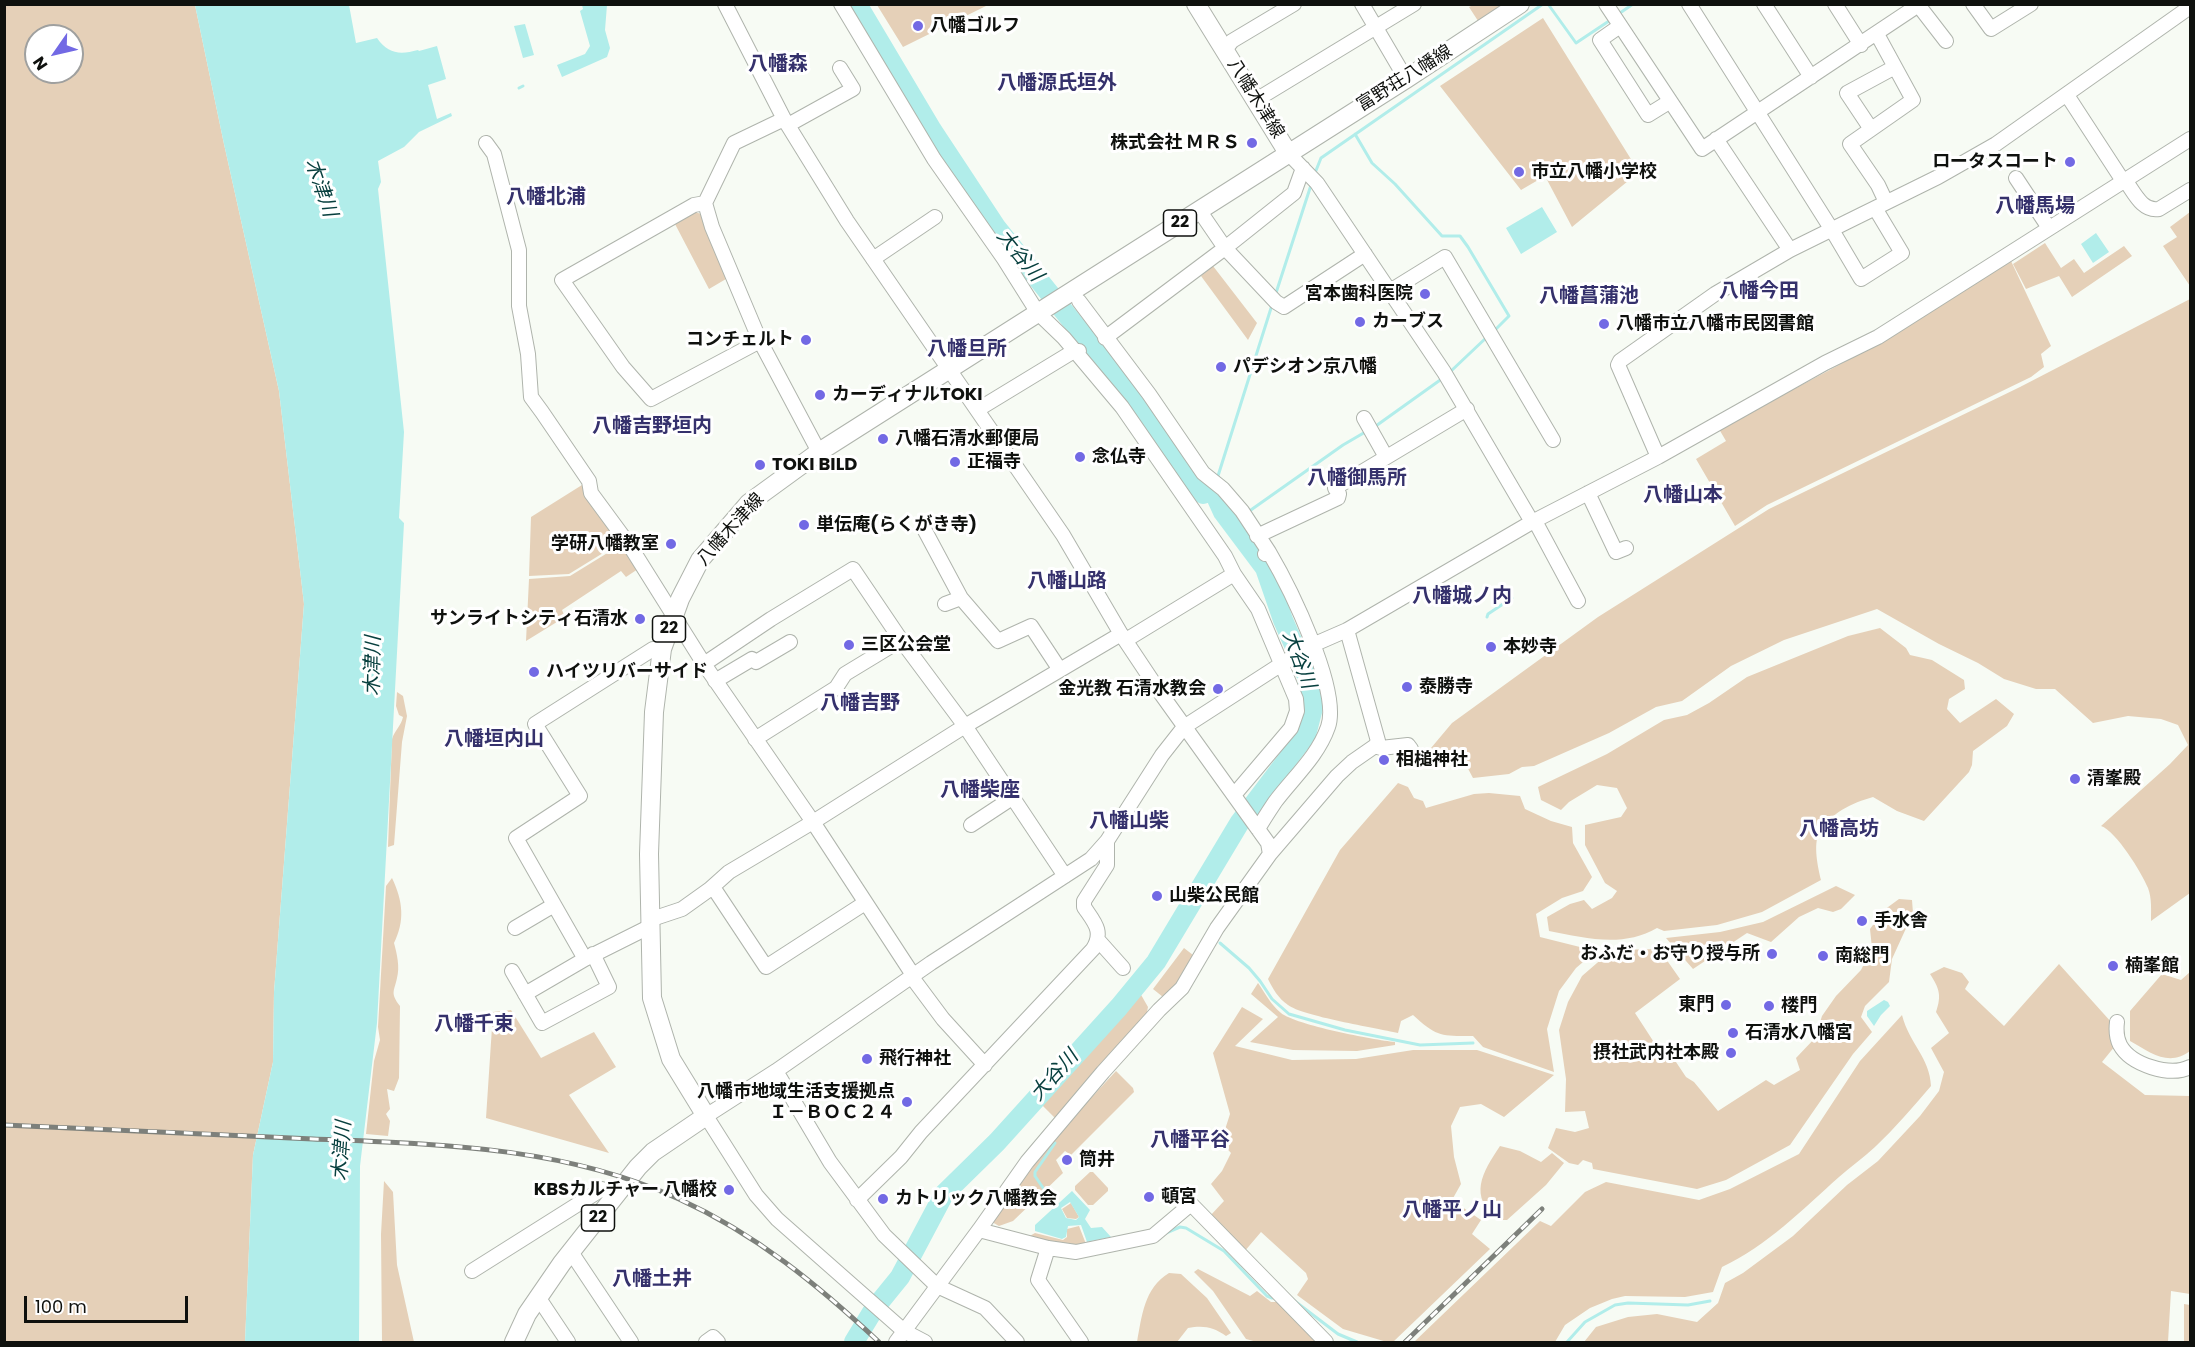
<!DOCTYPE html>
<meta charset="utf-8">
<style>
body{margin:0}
#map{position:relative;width:2195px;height:1347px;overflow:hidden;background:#f7fbf4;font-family:Poppins,sans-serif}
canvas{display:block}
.frame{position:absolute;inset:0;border:6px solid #0f110e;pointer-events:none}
.north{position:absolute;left:24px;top:24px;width:60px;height:60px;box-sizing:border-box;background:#fff;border:2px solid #9fa09f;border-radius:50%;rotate:236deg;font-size:16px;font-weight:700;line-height:24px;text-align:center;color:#0f110e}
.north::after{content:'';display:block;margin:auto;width:21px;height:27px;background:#7269e4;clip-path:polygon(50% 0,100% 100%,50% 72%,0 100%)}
.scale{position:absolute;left:24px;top:1296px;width:164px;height:27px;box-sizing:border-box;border:3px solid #0f110e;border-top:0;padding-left:8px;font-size:18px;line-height:21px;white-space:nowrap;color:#0f110e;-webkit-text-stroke:4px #fff;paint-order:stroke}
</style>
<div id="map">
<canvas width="2195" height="1347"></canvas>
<div class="frame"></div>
<div class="north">N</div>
<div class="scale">100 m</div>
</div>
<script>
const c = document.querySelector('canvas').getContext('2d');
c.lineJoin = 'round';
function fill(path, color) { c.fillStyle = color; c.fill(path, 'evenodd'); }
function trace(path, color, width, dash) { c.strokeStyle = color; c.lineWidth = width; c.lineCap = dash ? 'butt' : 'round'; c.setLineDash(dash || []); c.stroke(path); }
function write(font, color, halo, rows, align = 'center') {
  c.font = font + ' Poppins,"Noto Sans JP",sans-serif'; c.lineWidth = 6; c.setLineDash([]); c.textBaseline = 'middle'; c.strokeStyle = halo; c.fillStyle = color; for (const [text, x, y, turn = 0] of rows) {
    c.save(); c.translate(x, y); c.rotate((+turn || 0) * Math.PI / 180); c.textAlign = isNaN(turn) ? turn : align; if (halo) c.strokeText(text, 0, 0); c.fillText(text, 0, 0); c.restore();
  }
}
const green = new Path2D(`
 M5,5H195L224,144L279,391L304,604L274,992L273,1062L253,1155L245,1342H5ZM36,36H72V72H36Z
 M877,5H988L903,47Z
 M1473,5H1509L1480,24L1469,7Z
 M1543,18L1639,172L1572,227L1545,176L1521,190L1440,86Z
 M695,212L701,214L726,279L709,289L675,224Z
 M2190,212V286L2163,246L2177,237L2170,227Z
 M2045,243L2061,268L2074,259L2084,273L2124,246L2132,256L2072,297L2059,276L2026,289L2013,264Z
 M2011,261L2051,346L2041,354L2044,367L2031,377L1767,505L1735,526L1696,459L1726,441L1719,429L1854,357Z
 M1213,266L1257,323L1248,340L1201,276Z
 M2190,299V893L2151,921C2151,911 2152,898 2148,888C2142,873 2116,831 2101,826L2170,764L2188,745L2178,725L2161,719L2128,716L2093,723L2055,689H2036L2004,679L1978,663L1939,644L1877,609L1784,640L1731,666L1682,701L1656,707L1609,733L1534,766L1522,767L1509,774L1473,778L1465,763H1444L1431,748L1452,723L1598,617L1769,509L2020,387Z
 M582,485L621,542L569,574L529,576L531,517Z
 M622,544L638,569L626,577L621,571L562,610L565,617L526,641L529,579L570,576Z
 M1880,628L1906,648L1910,655L1932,660L1964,680L1965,689L1949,699L1947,709L1960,723L1996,699L2014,714L2007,726L1973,751L1972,765L1969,772L1924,821L1897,811L1873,797C1852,803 1830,813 1819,833C1813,845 1818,868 1821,880L1762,912L1717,925L1664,931L1657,928C1623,948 1585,938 1549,931L1547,917L1570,904L1584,900L1592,909L1612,898L1617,891L1605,883L1585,845V825L1621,817L1627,808L1617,788L1597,785L1569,802L1561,810L1541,800L1538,787L1607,754L1664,720L1687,715L1709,703L1747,677L1848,636Z
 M397,692L403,696L407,716L402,742L394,845L388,847L392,739C395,730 401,726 403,717L399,715L396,706Z
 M1398,783L1408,787L1414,798L1423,801L1426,808L1474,794L1489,793L1520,796L1525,809L1551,821L1572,827L1573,843L1592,877L1583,891L1562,898L1536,914L1540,937L1596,951L1576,968L1559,991L1547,1029L1554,1072L1483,1047L1473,1036C1441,1036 1437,1037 1413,1015L1401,1021L1398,1033C1376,1028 1302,1016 1288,1005C1278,998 1273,989 1268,979L1340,850Z
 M392,878C403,901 405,921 394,943C397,954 400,967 397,978C394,992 390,993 400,1006L399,1078L394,1091L387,1089L390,1109L386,1114L390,1121L388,1136L366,1134L374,1061L380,1040L378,1027L386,886Z
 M1836,886L1855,895L1841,909L1833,912L1818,908L1799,917L1771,942L1747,933L1693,969L1666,938L1720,932L1763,922Z
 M1899,899L1912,900L1913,913L1892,959L1889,982L1865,1006L1861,1017L1872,1032L1853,1054L1790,1145L1726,1180L1697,1189L1593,1169L1592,1163L1583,1160L1578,1165L1569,1163L1548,1148L1556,1128L1575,1132L1589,1128L1585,1111L1565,1112L1566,1079L1559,1030L1568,1002L1582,976L1612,950L1659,949L1680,979L1635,1013L1659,1050L1672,1056L1686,1077L1694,1082L1718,1111L1766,1080L1774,1085L1800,1070L1796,1058L1815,1038L1822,1016L1836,996L1861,970L1872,948L1870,929L1884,910Z
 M1184,948L1193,955L1173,989L1163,997L1153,989Z
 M2059,964L2112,1023L2110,1037L2115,1046L2102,1062L2145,1095L2190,1096V1294L2171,1291L2168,1342H1584L1596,1327L1628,1317L1657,1314L1697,1322L1718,1303L1725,1283L1743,1273L1793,1236L1847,1185L1878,1161L1920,1116L1939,1091L1944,1072L1931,1048L1949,1033L1936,1012C1942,995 1939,988 1930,974L1944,967L1962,973L1969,982L1965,989L2004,1026Z
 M2190,972V1051C2169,1067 2151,1053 2130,1041V1011L2162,974L2181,980Z
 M1258,983C1265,993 1271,1005 1281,1013C1296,1025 1374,1040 1395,1042V1045L1357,1051L1293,1050L1250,1042L1278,1017L1251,994Z
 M1140,993L1148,1007L1146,1017L1056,1119L1041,1104Z
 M1242,1007L1263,1019L1235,1046L1292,1060L1356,1059L1413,1050H1477L1554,1075L1504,1117L1481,1104L1460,1107L1451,1126L1454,1157L1461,1184L1452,1200L1481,1220L1472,1234L1490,1249L1393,1342H1387L1343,1329L1297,1295L1308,1279L1306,1273L1261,1232L1244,1252L1209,1217L1224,1201L1211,1184L1222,1171L1231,1153L1221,1142L1230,1114L1213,1053Z
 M511,1010L541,1058L594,1032L616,1067L569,1095L609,1153L486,1118L493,1012Z
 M1902,1015C1909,1043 1930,1058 1931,1086C1913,1107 1895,1128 1875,1147C1863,1158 1850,1167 1839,1177C1801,1211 1768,1245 1722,1267L1713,1292L1685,1297L1625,1296L1612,1299L1590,1308L1565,1325L1555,1342H1414L1540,1221L1551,1226L1585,1192L1606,1182L1699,1200L1730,1189L1799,1154L1860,1061Z
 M1116,1071L1133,1088L1134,1092L1071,1155L1065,1151L1056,1160L1063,1173L1013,1221L999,1226L992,1222L1055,1137Z
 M1500,1146L1520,1151L1541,1162L1552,1153L1564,1163L1546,1185L1507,1220H1498C1468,1196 1482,1173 1500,1146Z
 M1090,1172H1093L1108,1188V1191L1093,1205H1088L1075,1190V1186Z
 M384,1181L393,1192L397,1265L414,1342H382L381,1234Z
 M1071,1203L1079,1217L1076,1219L1067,1218L1062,1209Z
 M1079,1226L1086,1244L1071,1246L1028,1237L1035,1233L1063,1240L1067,1237V1229Z
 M1198,1269L1250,1296L1257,1291L1271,1302H1278L1317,1342H1257L1246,1339L1213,1291L1194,1272Z
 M1169,1273L1181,1274L1207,1298L1231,1333L1226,1336C1214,1327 1203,1325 1188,1328L1177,1342H1137C1142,1316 1144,1288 1169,1273Z
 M2184,1304L2190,1305V1342H2184Z`);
const water = new Path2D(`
 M195,5H349L356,43L377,38C388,54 400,55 418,50L419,51L437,46L446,79L428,85L437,119L451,113L452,116L419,132L404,147L378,161L381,182L378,189L404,432L399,518L404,523L377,1023L360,1166L359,1342H245L253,1155L273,1062L274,992L304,604L279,391L224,144Z
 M582,5H607L605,30L610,48L607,57L562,77L557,65L585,54L590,46L580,11L583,9Z
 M525,24L534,55L523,58L514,26Z
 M1542,207L1557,232L1521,254L1506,228Z
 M2096,233L2109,252L2093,263L2081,244Z
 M1884,1000L1888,1002L1890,1006L1881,1015L1874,1026L1867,1016V1011Z
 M1072,1191L1090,1210L1085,1219L1091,1228L1102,1227L1111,1237L1087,1242L1081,1225L1068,1226L1066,1237L1062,1239L1035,1231V1225ZM1070,1202L1079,1217L1076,1220L1066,1218L1061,1208Z`);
const stream = new Path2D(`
 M1548,4L1576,43L1612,19
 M1617,15L1633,4
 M519,88L523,86
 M1355,134L1372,163L1395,184L1442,236H1460L1468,247L1509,316L1494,331
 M1315,173L1321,158L1543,4
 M1275,296L1312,182
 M1450,372L1487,337
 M1373,428L1443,378
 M1217,479L1272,305
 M1248,512L1343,445L1367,431
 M1231,524L1241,517
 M1487,617L1488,614L1512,598
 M1220,943L1249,968L1260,981L1272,999L1289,1014L1345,1030L1420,1045L1473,1043
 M1055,1143L1035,1172V1176L1056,1207
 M1166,1233L1180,1227L1186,1228L1224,1251L1267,1296L1272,1298L1275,1297
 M1292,1299L1338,1334L1357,1342
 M1567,1342L1585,1322L1615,1305L1628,1303L1688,1305L1710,1301`);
const river = new Path2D(`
 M854,1342L874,1309L900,1277L944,1194L997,1142L1119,1007L1156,962L1240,822L1306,735L1314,704L1305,670L1283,620L1265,568L1223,512L1213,490L1203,494L1129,392L996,227L932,130L857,4`);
const minor = new Path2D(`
 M725,4L784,119L847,221L1063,535L1121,634L1159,691L1268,843L1270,854
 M841,4L934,159L1004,259L1038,313L1064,338L1122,407L1225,556L1234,574L1258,609L1296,699L1297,711L1291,728L1234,795
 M1362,4L1406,79
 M1606,4L1702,149L1920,4
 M1689,4L1832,230L1861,279L1902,253L1875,208
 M1764,4L1811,77
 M1835,4L1861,45
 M1973,4L1991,29L2031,4
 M1919,6L1946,41
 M1620,26L1600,40L1648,115L1669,102
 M1877,34L1913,100L1850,144L1878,185L1886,202
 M1225,50L1232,41L1294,4
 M2067,95L2123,181
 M1256,100L1414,4
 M784,119L734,143L705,203L712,227L760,341L819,452
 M788,125L853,89L840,68
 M1871,129L1847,93L1895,67
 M1716,139L1790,250
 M486,143L494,154L519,250V306L528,354L531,397L542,412L589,481L591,493L630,546L704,664L813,822L913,975
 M1288,153L1317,183L1444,372L1532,522
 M1303,168L1294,193L1225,248L1276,302L1284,307L1365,254
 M2016,178L2049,228
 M2125,180C2134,192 2142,212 2159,209L2190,190
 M705,203L694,205L562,280L623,367L651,399L760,341
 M873,259L935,217
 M1390,291L1445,257L1553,440
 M1079,301L1149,394L1203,473L1223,489L1242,511L1269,552L1265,554
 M1105,338L1225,248L1199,210
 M977,410L1074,351H1079
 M1364,418L1386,457
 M1658,457L1618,365L1620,361L1715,294L1790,250L1938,177L1996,144L2190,7
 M1588,493L1616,552L1626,548
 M1535,521L1578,601
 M923,527L961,598L998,641L1031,626L1060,670
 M1257,536L1338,498L1339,494L1335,488L1467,409
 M945,604L961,598
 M1126,640L1234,574
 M704,664L771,619L853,569L901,640L965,726L1065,876
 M715,681L752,659L756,662L790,642
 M755,739L836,688L845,674L901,640
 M1375,746L1381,748L1408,745L1411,749
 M971,825L1012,798
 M1258,829C1263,820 1269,811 1275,802C1293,778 1318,756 1328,727C1341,690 1289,586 1269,552
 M713,887L766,967L865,903
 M649,920L682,909L710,889L729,872L813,822L965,726L1121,634
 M515,928L554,905
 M1098,940L1123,968
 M585,959L516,838L580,796L535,724L653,649H662
 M512,971L542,1023L609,987L593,954
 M911,976L943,1019L985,1065
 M525,994L585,959L649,927
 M2117,1022C2116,1030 2116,1037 2120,1045C2131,1065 2170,1077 2190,1067
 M776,1071L830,1162L884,1235L937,1286L985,1308L1017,1342
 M857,1200L901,1157L921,1132L1093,949C1104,931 1094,922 1084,907V901L1107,865V841
 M979,1230L1048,1248L1076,1252L1153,1236L1191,1204L1326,1342
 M1048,1248L1038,1280L1081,1342
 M571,1252L631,1342
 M472,1271L602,1189L615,1196
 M538,1297L568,1342
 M706,1342L713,1337L718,1342
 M896,1342L979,1230L1027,1162L1103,1072L1159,1010L1182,988L1217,928L1270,854L1337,776L1352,762L1375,746L1378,741L1347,630
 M925,1342L904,1331L777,1219L756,1195L706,1116L776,1071L931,963L1091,859L1107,841L1162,755L1184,727L1308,647L1347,630L1532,522L1658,457L1825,363L1878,337L2190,139`);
const major = new Path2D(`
 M1196,4L1288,153
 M514,1342L527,1314L562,1263L638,1167L653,1152L706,1116L671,1059L652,998L649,854L654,712L662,649L680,599L700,560L749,503L819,452L1406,79L1520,4`);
const rail = new Path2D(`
 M4,1125C107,1129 210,1134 313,1139C437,1144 563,1146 679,1199C756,1234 818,1285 879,1342
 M1405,1342L1542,1209`);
const markers = [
 [918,26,6,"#7269e4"],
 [1252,143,6,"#7269e4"],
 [2070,162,6,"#7269e4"],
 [1519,172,6,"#7269e4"],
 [1425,294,6,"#7269e4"],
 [1360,322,6,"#7269e4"],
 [1604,324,6,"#7269e4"],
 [806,340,6,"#7269e4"],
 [1221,367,6,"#7269e4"],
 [820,395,6,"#7269e4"],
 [883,439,6,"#7269e4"],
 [1080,457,6,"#7269e4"],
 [955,462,6,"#7269e4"],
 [760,465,6,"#7269e4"],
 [804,525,6,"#7269e4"],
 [671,544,6,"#7269e4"],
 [640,619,6,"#7269e4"],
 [849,645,6,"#7269e4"],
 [1491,647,6,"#7269e4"],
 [534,672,6,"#7269e4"],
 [1407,687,6,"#7269e4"],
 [1218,689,6,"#7269e4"],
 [1384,760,6,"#7269e4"],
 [2075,779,6,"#7269e4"],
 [1157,896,6,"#7269e4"],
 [1862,921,6,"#7269e4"],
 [1772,954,6,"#7269e4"],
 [1823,956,6,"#7269e4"],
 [2113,966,6,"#7269e4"],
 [1726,1005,6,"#7269e4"],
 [1769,1006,6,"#7269e4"],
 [1733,1033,6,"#7269e4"],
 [1731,1053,6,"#7269e4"],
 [867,1059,6,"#7269e4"],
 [907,1102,6,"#7269e4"],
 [1067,1160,6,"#7269e4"],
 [729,1190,6,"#7269e4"],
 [1149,1197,6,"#7269e4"],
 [883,1199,6,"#7269e4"]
];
const shields = [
 [1180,223,33],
 [669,629,33],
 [598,1218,33]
];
const shieldNames = [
 ["22",1180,223],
 ["22",669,629],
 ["22",598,1218]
];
const poiNames = [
 ["八幡ゴルフ",930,26],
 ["株式会社 ＭＲＳ",1240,143,"right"],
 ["ロータスコート",2058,162,"right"],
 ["市立八幡小学校",1531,172],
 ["宮本歯科医院",1413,294,"right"],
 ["カーブス",1372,322],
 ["八幡市立八幡市民図書館",1616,324],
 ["コンチェルト",794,340,"right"],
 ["パデシオン京八幡",1233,367],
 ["カーディナルTOKI",832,395],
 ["八幡石清水郵便局",895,439],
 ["念仏寺",1092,457],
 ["正福寺",967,462],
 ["TOKI BILD",772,465],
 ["単伝庵(らくがき寺)",816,525],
 ["学研八幡教室",659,544,"right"],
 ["サンライトシティ石清水",628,619,"right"],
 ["三区公会堂",861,645],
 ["本妙寺",1503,647],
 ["ハイツリバーサイド",546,672],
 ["泰勝寺",1419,687],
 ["金光教 石清水教会",1206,689,"right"],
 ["相槌神社",1396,760],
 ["清峯殿",2087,779],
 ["山柴公民館",1169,896],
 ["手水舎",1874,921],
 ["おふだ・お守り授与所",1760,954,"right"],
 ["南総門",1835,956],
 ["楠峯館",2125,966],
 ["東門",1714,1005,"right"],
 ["楼門",1781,1006],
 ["石清水八幡宮",1745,1033],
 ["摂社武内社本殿",1719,1053,"right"],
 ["飛行神社",879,1059],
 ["八幡市地域生活支援拠点",895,1092,"right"],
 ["Ｉ－ＢＯＣ２４",895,1113,"right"],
 ["筒井",1079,1160],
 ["KBSカルチャー 八幡校",717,1190,"right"],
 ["頓宮",1161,1197],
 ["カトリック八幡教会",895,1199]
];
const streetNames = [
 ["富野荘八幡線",1405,79,-32],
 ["八幡木津線",1255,99,58],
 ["八幡木津線",731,530,-48]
];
const neighbourhoodNames = [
 ["八幡森",778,65],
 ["八幡源氏垣外",1057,84],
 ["八幡北浦",546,198],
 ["八幡馬場",2035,207],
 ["八幡今田",1759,292],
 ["八幡菖蒲池",1589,297],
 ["八幡旦所",967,350],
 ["八幡吉野垣内",652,427],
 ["八幡御馬所",1357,479],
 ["八幡山本",1683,496],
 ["八幡山路",1067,582],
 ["八幡城ノ内",1462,597],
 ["八幡吉野",860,704],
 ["八幡垣内山",494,740],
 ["八幡柴座",980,791],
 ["八幡山柴",1129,822],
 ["八幡高坊",1839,830],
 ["八幡千束",474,1025],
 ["八幡平谷",1190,1141],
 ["八幡平ノ山",1452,1211],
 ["八幡土井",652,1280]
];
const waterNames = [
 ["木津川",320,188,71],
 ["大谷川",1019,256,51],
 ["大谷川",1298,660,70],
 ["木津川",374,666,-89],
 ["大谷川",1055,1076,-48],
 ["木津川",343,1151,-86]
];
fill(green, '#e5d0b8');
fill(water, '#b1edea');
trace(stream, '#b1edea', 3);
trace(river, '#b1edea', 20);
trace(minor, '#afb4ac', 16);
trace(major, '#afb4ac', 20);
trace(minor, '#fff', 14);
trace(major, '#fff', 18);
trace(rail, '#7d807b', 5);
trace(rail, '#fff', 3, [9]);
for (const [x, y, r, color] of markers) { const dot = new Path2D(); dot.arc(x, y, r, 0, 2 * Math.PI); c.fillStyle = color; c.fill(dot); trace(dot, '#fff', 2); }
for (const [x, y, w] of shields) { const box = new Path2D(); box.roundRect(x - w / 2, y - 13, w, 26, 4.5); c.fillStyle = '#fff'; c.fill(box); trace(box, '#0f110e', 1.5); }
write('bold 16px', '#0f110e', null, shieldNames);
write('bold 18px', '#0f110e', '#fff', poiNames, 'left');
write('18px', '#0f110e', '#fff', streetNames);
write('bold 20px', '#35316c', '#fff', neighbourhoodNames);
write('italic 20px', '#08403f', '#fff', waterNames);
</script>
